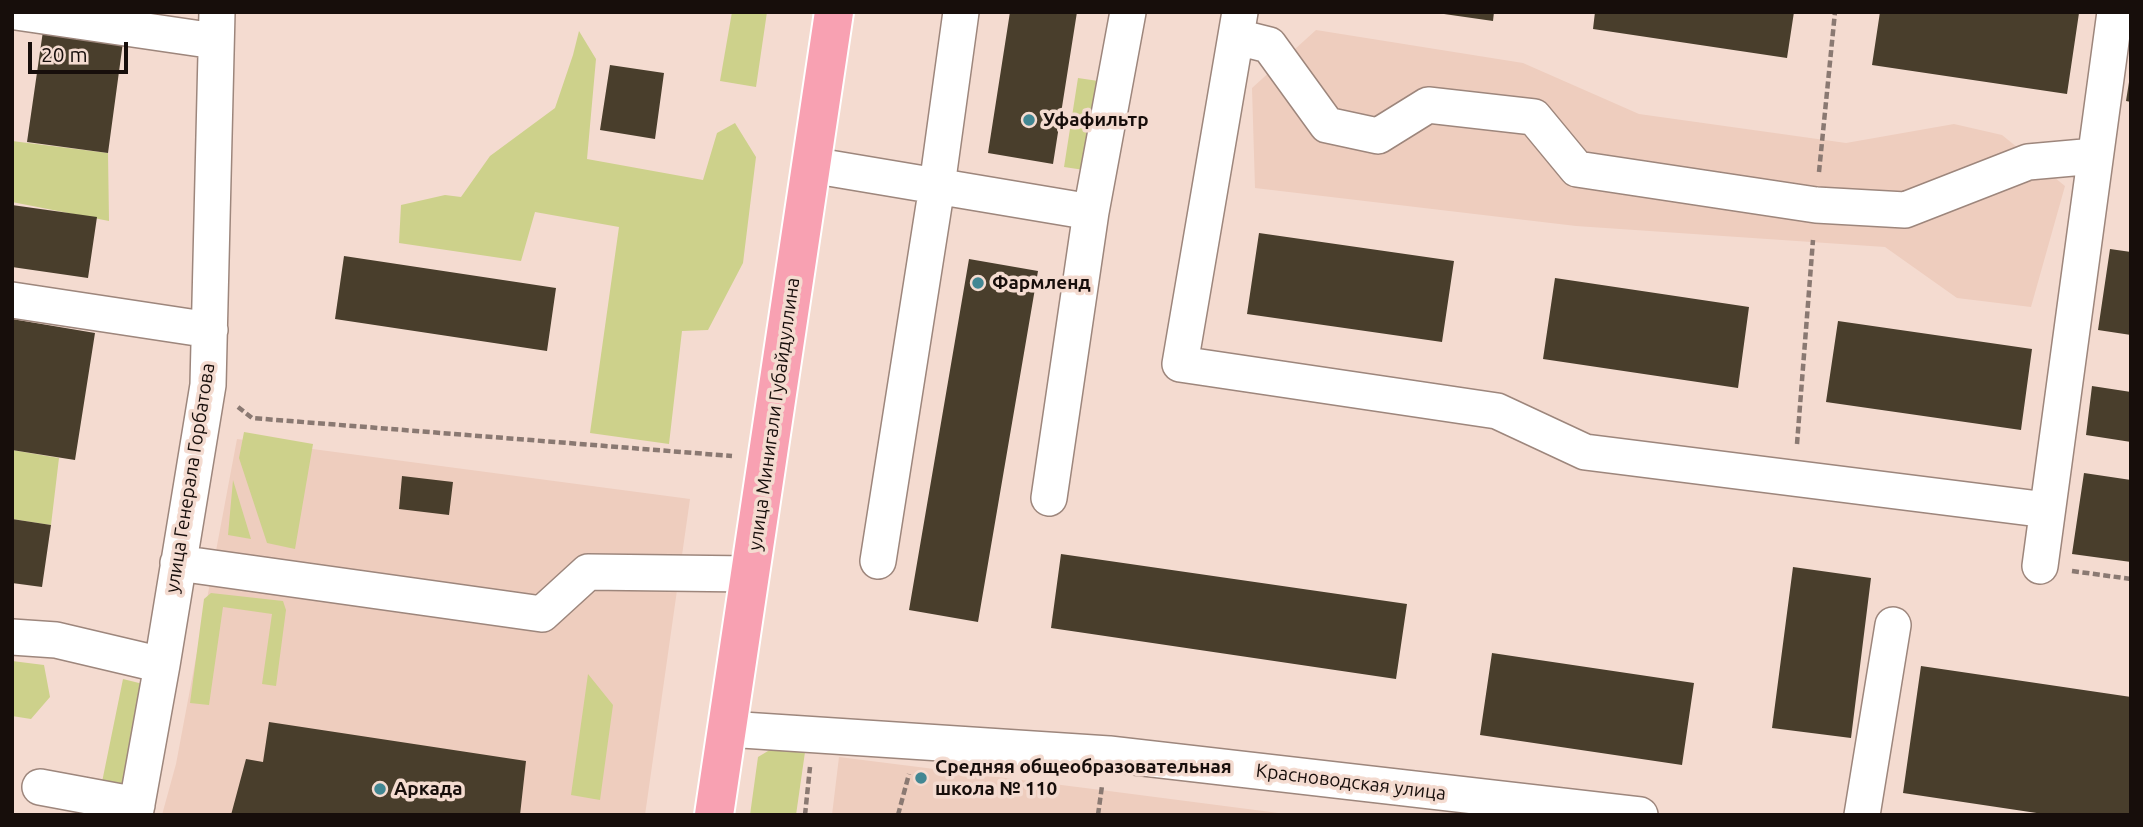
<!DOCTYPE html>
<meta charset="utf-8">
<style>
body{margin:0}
#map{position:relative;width:2143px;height:827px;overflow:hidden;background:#f4dbd0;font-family:Ubuntu,sans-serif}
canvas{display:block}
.frame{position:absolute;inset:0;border:14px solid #170e0b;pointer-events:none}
.scale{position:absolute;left:28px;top:42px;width:100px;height:32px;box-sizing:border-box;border:4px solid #170e0b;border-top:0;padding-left:9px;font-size:21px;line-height:24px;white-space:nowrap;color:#170e0b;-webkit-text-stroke:5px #f4dbd0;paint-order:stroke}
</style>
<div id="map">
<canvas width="2143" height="827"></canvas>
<div class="frame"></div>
<div class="scale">20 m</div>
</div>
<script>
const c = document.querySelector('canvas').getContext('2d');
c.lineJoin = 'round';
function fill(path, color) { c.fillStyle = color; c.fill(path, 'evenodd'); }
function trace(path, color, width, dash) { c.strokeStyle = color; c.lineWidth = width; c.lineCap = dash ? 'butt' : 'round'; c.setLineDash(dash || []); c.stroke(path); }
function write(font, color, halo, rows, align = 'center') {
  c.font = font + ' Ubuntu,sans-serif'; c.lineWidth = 7; c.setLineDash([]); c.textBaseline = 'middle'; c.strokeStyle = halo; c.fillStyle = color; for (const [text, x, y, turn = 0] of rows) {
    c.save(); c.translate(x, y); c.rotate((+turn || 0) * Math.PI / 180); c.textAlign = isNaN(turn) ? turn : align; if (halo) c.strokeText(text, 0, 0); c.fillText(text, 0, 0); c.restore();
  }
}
const built = new Path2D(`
 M1316,30L1523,63L1639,114L1846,143L1954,124L2002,135L2065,186L2031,307L1957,298L1885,247L1576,226L1255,188L1252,88Z
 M237,439L690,499L645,815H162L176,764Z
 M839,757L1101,790L1294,815H832Z`);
const green = new Path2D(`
 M732,12H767L756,87L720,81Z
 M579,31L596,59L587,159L703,180L717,133L735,123L756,157L743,263L708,330L682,331L669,444L590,433L619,227L535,212L521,261L399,243L401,205L445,195L461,197L490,156L555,108L573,55Z
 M1078,78L1105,82L1091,171L1064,167Z
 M12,141L108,153L109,221L12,202Z
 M244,432L313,444L295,549L267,543L239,458Z
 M12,450L59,458L51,525L12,519Z
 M233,480L251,539L228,535Z
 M211,593L283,601L286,610L276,686L262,684L272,614L223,607L209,705L190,703L204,599Z
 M12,661L44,665L50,697L31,719L12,716Z
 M588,674L613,705L600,800L571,795Z
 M123,679L143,684L121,791L101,787Z
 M773,748L805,752L796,815H750L758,757Z`);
const building = new Path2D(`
 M1010,12H1077L1053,164L988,153Z
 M1444,12H1494L1493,21L1444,14Z
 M1595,12H1794L1787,58L1593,29Z
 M1880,12L2079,13L2067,94L1872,65Z
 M43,31L123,42L108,153L27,142Z
 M610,65L664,73L655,139L600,130Z
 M2129,82H2131V102L2126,101Z
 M12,205L97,217L88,278L12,267Z
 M1259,233L1454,261L1442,342L1247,314Z
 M2110,249L2131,252V335L2098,330Z
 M344,256L556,288L547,351L335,319Z
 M969,259L1038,271L978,622L909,610Z
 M1555,278L1749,307L1738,388L1543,359Z
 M12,319L95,333L75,460L12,450Z
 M1838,321L2032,349L2021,430L1826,402Z
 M2092,386L2131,392V442L2086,435Z
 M2084,473L2131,480V562L2072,554Z
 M402,476L453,482L449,515L399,509Z
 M12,519L51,525L42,587L12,583Z
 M1061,554L1407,604L1396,679L1051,628Z
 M1793,567L1871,578L1851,738L1772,728Z
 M1492,653L1694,683L1682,765L1480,735Z
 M1921,666L2131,697V815H2050L1903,793Z
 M269,722L526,761L520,815H231L246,759L263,762Z`);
const path = new Path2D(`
 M1819,172L1835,12
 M238,407L252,418L732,456
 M1797,444L1813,240
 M2072,571L2131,579
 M805,815L810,767
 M898,815L909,774
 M1098,815L1102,786`);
const minor = new Path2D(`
 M16,12L215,41
 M1240,12L1180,364L1497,411L1585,452L2047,510
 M1237,37L1269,45L1327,125L1378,136L1428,105L1534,117L1577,169L1816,205L1905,210L2028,162L2095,156
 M811,165L1091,212L1128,12
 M12,300L210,330
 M1049,498L1091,212
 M878,561L937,186L961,12
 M178,563L542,614L588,572L750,574
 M2040,566L2115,12
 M12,637L56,640L162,665
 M727,729L1109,754L1640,815
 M40,787L137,805
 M135,815L162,665L208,385L217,12
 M1862,815L1893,625`);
const major = new Path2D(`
 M714,815L834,12`);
const markers = [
 [1029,120,7,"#428793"],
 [978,283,7,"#428793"],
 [921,778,7,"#428793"],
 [380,789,7,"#428793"]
];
const poiNames = [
 ["Уфафильтр",1043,120],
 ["Фармленд",992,283],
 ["Средняя общеобразовательная",935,767],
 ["школа № 110",935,789],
 ["Аркада",394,789]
];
const streetNames = [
 ["улица Минигали Губайдуллина",774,414,-82],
 ["улица Генерала Горбатова",190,478,-81],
 ["Красноводская улица",1351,782,7]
];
fill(built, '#eecdbe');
fill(green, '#cdd18b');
fill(building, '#493e2c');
trace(minor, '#9d867c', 38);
trace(major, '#fff', 42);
trace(path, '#8a7972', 4.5, [7, 3.5]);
trace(minor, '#fff', 35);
trace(major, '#f8a1b2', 38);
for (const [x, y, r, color] of markers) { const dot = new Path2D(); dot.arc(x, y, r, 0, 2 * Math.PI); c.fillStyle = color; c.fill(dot); trace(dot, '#f4dbd0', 2.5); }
write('bold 19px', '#170e0b', '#f4dbd0', poiNames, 'left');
write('19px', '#170e0b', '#f4dbd0', streetNames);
</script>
